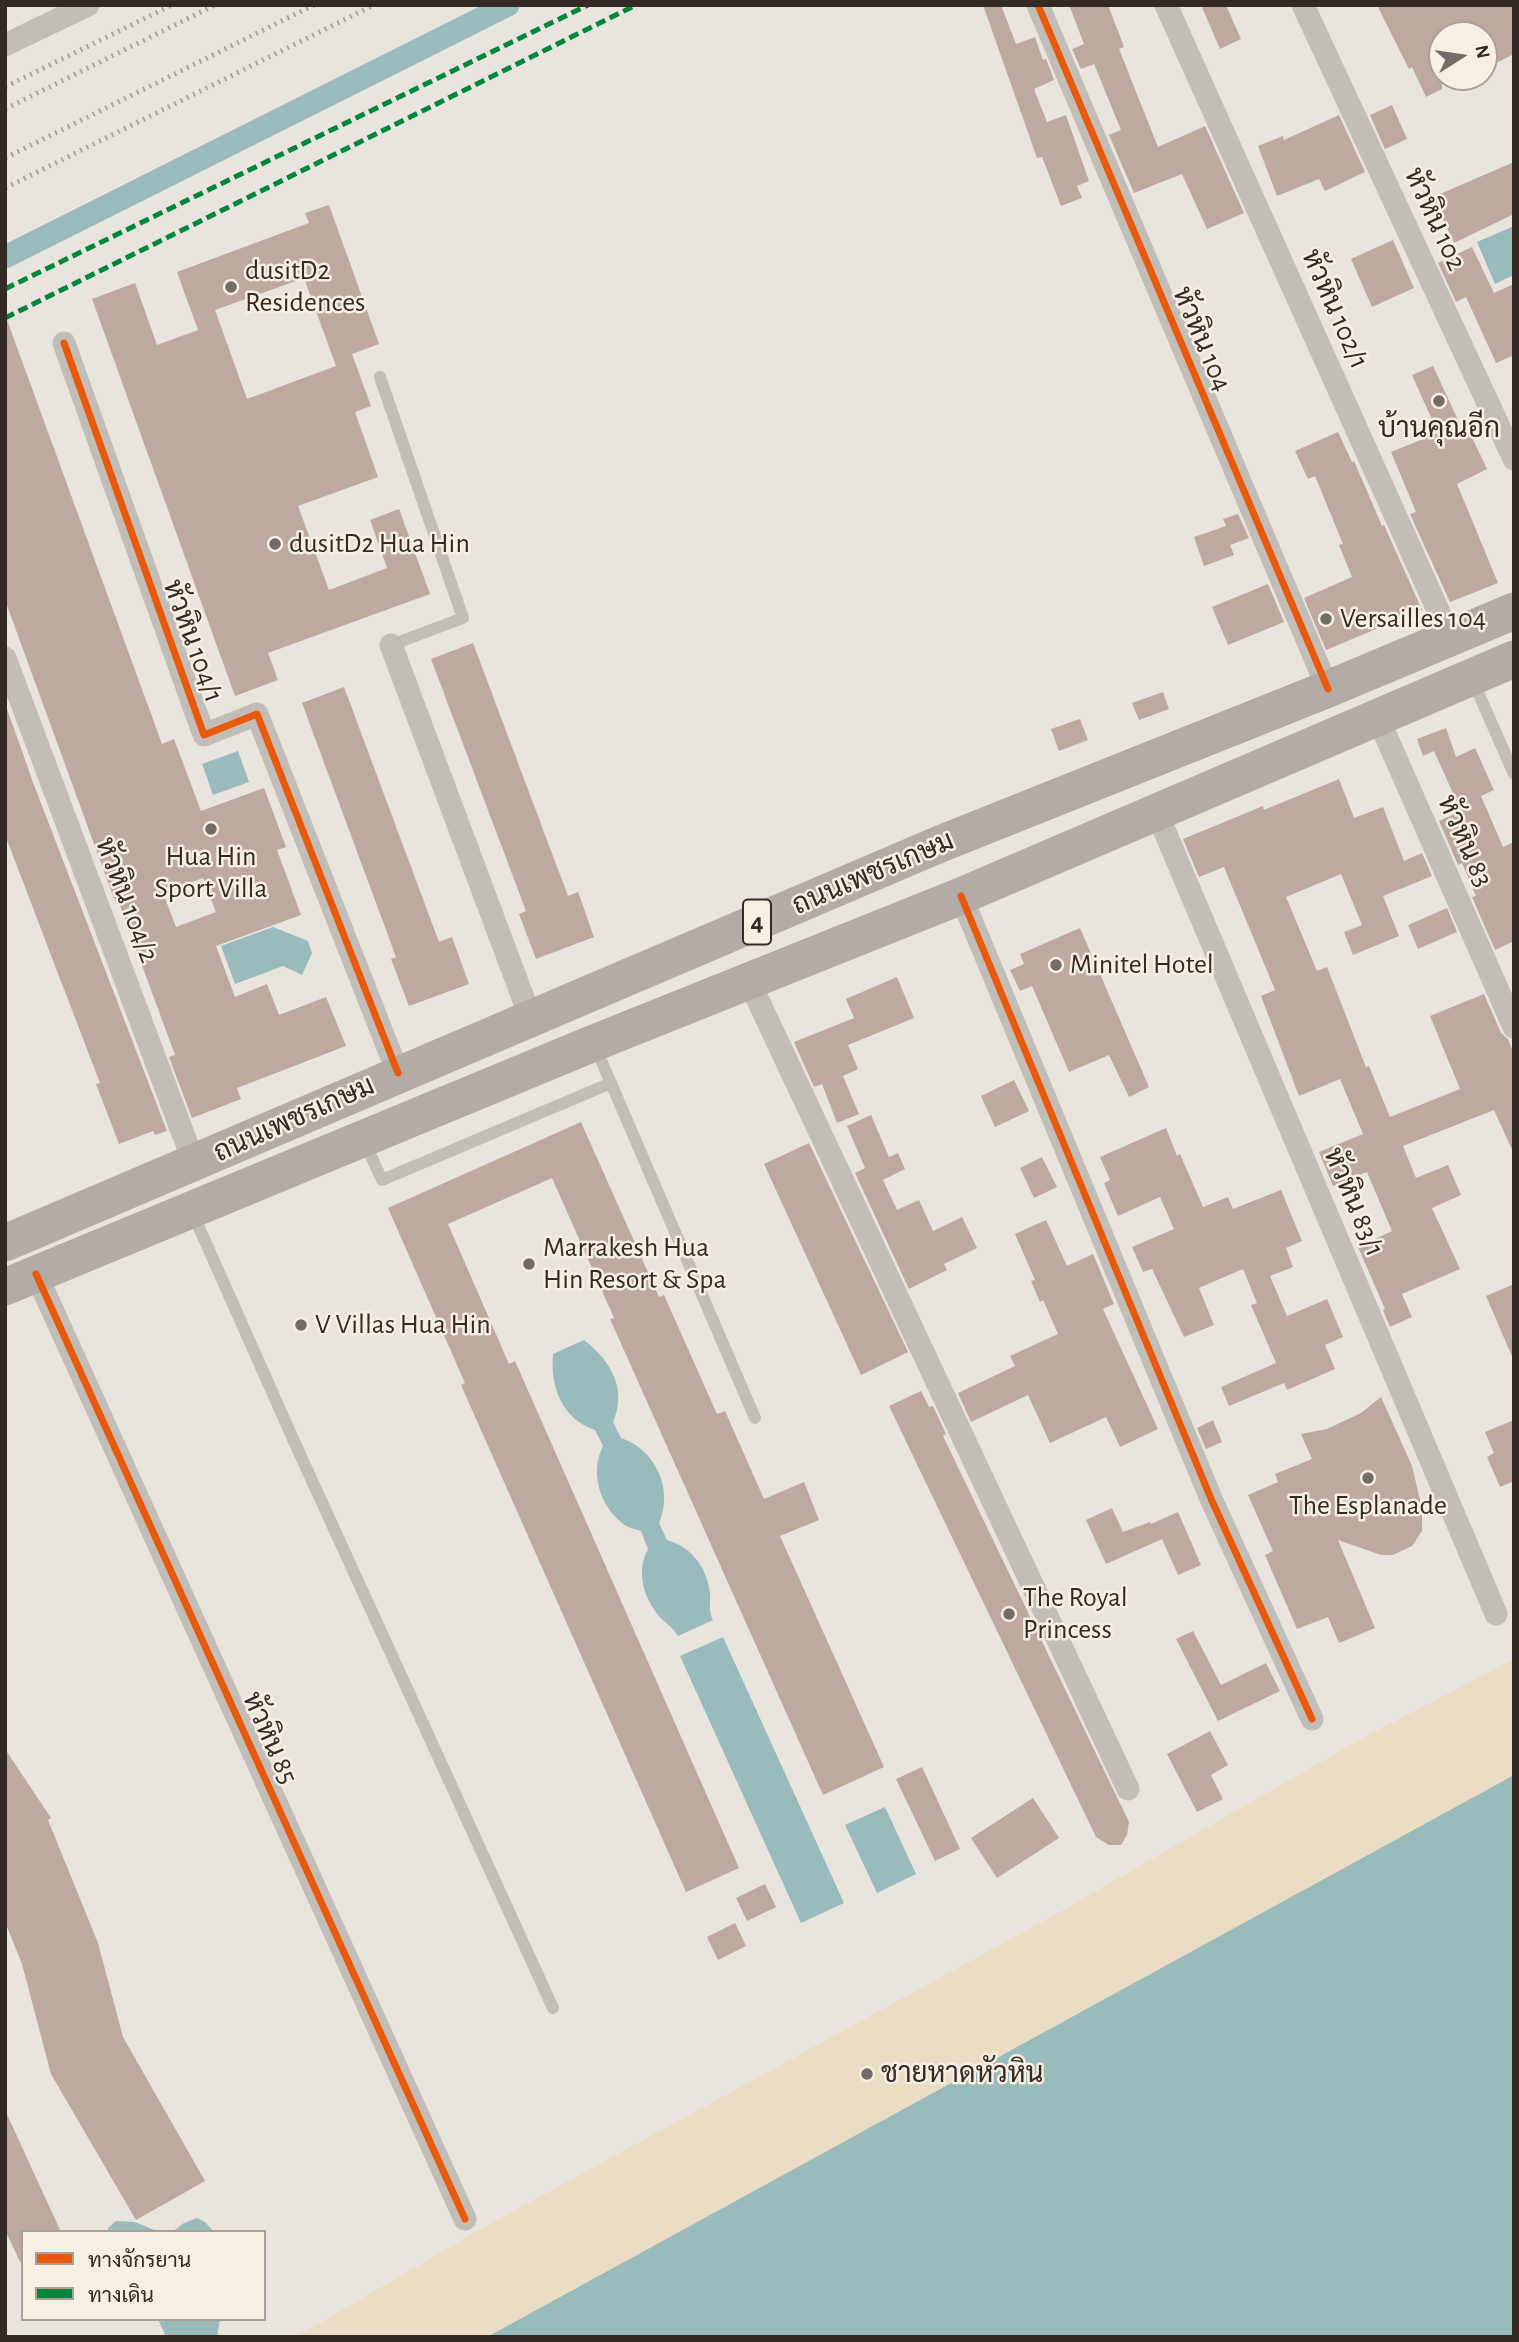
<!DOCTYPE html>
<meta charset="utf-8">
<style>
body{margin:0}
#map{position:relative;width:1519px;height:2342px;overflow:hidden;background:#eae4de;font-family:"Alegreya Sans",Sarabun,sans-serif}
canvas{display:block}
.frame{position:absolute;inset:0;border:7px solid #332a26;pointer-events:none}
.legend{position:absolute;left:21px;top:2230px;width:245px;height:91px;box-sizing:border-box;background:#f8efe4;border:2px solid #a9a098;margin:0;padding:9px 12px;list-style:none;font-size:21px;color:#332a26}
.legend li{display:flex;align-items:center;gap:14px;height:35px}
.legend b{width:35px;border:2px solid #a9a098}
.north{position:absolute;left:1428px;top:21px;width:70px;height:70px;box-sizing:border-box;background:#f8efe4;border:2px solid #a9a098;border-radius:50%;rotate:78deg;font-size:19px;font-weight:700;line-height:28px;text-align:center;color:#332a26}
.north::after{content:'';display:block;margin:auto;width:24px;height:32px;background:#736b66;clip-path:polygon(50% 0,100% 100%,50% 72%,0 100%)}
</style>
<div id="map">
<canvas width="1519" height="2342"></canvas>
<div class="frame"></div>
<ul class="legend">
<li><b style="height:9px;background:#e8590c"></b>ทางจักรยาน</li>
<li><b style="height:9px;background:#00873e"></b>ทางเดิน</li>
</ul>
<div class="north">N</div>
</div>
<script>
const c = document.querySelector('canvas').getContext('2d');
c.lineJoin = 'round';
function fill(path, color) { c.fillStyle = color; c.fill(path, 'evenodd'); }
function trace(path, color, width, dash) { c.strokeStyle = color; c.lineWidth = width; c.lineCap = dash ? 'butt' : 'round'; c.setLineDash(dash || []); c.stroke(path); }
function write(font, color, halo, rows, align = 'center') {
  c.font = font + ' "Alegreya Sans",Sarabun,sans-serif'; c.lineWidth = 5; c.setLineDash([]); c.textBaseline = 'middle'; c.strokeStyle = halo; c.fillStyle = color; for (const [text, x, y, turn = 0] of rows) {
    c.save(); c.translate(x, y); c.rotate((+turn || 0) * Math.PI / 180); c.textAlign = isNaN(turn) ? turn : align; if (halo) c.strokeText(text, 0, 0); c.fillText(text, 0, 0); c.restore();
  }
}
const sand = new Path2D(`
 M1514,1659V1775L487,2337H296L479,2230L1051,1917L1359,1740Z`);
const water = new Path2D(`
 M1514,226V275L1495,284L1477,242Z
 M238,751L249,782L213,795L202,764Z
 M273,927L308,941L312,953L302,975L283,966L235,984L221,946Z
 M584,1340C610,1360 628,1389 613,1422L621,1438C655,1449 674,1489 659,1523L667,1540C692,1547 707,1568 710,1593C711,1604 708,1610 713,1620L678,1636C673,1627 666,1624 659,1616C643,1597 636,1571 648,1549L641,1531C634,1529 626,1527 621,1522C599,1504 590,1471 603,1446L595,1430C562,1419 550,1387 553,1354Z
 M723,1637L844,1903L801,1923L680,1656Z
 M1514,1775V2337H487Z
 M885,1807L916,1874L877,1893L845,1825Z
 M197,2218L205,2222L214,2232H172L184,2223Z
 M116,2221L135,2222L159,2232H108V2228Z
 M158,2319H220L217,2337H166Z`);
const canal = new Path2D(`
 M5,257L508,5`);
const building = new Path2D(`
 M983,5H1001L1016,44L1035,37L1043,60L1046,59L1054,80L1034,89L1047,122L1066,115L1089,181L1077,186L1082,198L1061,206L1042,157L1037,158Z
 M1069,5H1108L1124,47L1119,49L1158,147L1205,126L1244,213L1207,229L1182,174L1134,193L1109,135L1121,130L1094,64L1081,69L1072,49L1084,44Z
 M1201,5H1226L1241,39L1220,49Z
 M1377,5H1514V54L1484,69V35H1442V89L1426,97L1412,67L1409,69Z
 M1392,105L1407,139L1385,149L1370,115Z
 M1339,115L1365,172L1325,191L1319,179L1277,196L1258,146L1283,136L1284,140Z
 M1514,162V214L1454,243L1433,197Z
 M329,205L379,344L352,354L371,406L355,412L378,477L298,506L329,590L387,568L370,520L399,509L430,594L268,653L278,680L235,696L92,299L135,283L157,345L198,330L177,272L309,223L305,213ZM304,278L336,366L247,399L215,310Z
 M1393,240L1414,288L1372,307L1351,259Z
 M1472,247L1494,293L1514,284V355L1496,363L1466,297L1456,302L1438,263Z
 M5,320H7L162,744L174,739L201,811L264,788L286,847L277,850L301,915L216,946L235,997L267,984L279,1015L326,997L346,1046L237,1088L241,1099L192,1118L169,1057L175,1055L119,903L116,904L5,600ZM203,878L216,912L176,927L163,893Z
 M1433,366L1463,431L1468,429L1487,469L1457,484L1498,583L1450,602L1410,514L1416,512L1391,452L1438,433L1412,375Z
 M1338,432L1352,462L1354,461L1382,526L1384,525L1422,610L1326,650L1304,598L1352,577L1339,545L1343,544L1315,476L1308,479L1295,451Z
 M1238,514L1249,538L1230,545L1234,555L1204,566L1194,537L1226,526L1223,519Z
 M1268,584L1284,622L1228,645L1212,607Z
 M473,643L568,896L578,892L594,937L536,959L519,914L526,911L431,659Z
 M344,687L439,942L452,937L469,984L409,1006L391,959L396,957L302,703Z
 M1163,692L1169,709L1139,720L1132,703Z
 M7,709L34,785L167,1131L155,1135L153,1131L119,1144L96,1084L100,1083L5,835V710Z
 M1080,719L1088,740L1059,751L1051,729Z
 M1446,728L1456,757L1475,748L1494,790L1481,796L1503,847L1514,842V941L1495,950L1472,897L1476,896L1462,863L1458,865L1439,821L1461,811L1434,751L1423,756L1417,739Z
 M1339,779L1354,818L1383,807L1404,861L1422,853L1432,876L1383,896L1399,936L1353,955L1344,932L1362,925L1341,874L1286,897L1317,971L1327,967L1366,1067L1369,1066L1390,1117L1460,1089L1430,1016L1484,994L1501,1033L1508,1039L1514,1054V1154L1494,1110L1403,1146L1416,1178L1448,1165L1461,1195L1432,1208L1460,1269L1402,1294L1412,1317L1390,1327L1383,1310L1385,1309L1358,1247L1392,1231L1367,1172L1333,1186L1319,1152L1363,1134L1340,1079L1299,1096L1261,996L1275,990L1224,867L1199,877L1183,839L1263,806L1264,810Z
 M1447,908L1457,932L1418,949L1408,925Z
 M1080,928L1149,1087L1129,1097L1109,1055L1069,1072L1032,986L1020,991L1010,970L1024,964L1020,954Z
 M897,977L914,1018L848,1045L858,1069L843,1076L859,1114L837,1123L822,1084L814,1087L794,1042L854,1018L846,999Z
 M1014,1080L1029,1111L995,1127L981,1096Z
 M871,1115L889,1157L898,1153L905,1169L883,1180L897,1210L919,1200L933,1231L962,1217L977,1248L944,1264L947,1270L909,1289L855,1173L865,1168L847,1126Z
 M581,1122L659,1297L664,1295L717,1414L725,1411L764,1499L804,1482L819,1520L780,1536L884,1767L823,1795L610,1319L614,1318L552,1178L448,1224L509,1364L515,1361L739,1868L686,1892L461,1385L465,1383L388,1208Z
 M1166,1128L1177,1156L1180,1154L1203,1207L1228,1197L1233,1209L1281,1190L1302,1241L1286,1248L1293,1267L1270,1276L1287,1316L1327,1299L1343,1337L1325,1345L1335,1369L1287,1390L1284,1383L1229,1406L1221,1387L1276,1363L1251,1305L1257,1303L1243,1269L1199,1288L1214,1325L1184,1337L1152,1269L1143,1272L1132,1247L1174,1229L1160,1197L1118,1216L1104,1183L1110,1180L1100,1157Z
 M809,1143L908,1352L861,1375L764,1164Z
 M1042,1157L1057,1187L1034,1198L1020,1168Z
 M1046,1220L1067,1266L1093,1254L1114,1304L1103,1309L1158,1429L1120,1447L1106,1417L1050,1443L1028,1395L971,1422L958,1393L1015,1366L1010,1356L1058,1334L1043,1300L1040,1302L1031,1281L1035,1280L1015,1234Z
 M1514,1284V1361L1486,1296Z
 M921,1391L929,1407L933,1406L946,1434L943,1436L1129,1822L1127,1835L1121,1845H1109L1096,1837L889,1406Z
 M1381,1397L1412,1466L1422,1508V1531L1412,1546L1393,1555H1381L1338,1540L1375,1628L1339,1643L1328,1617L1297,1629L1265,1555L1273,1551L1248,1495L1278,1482L1275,1474L1312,1459L1301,1434L1327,1429L1361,1413Z
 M1213,1420L1222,1442L1206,1449L1197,1428Z
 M1514,1420V1481L1500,1487L1487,1457L1494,1453L1485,1432Z
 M1112,1508L1123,1532L1150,1522L1151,1524L1178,1512L1201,1565L1178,1575L1162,1539L1106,1564L1086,1520Z
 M1193,1631L1221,1685L1266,1663L1280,1691L1218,1721L1176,1639Z
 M1210,1731L1228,1765L1211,1775L1223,1799L1197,1812L1167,1754Z
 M5,1749L51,1818L48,1820L98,1943L123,2037L205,2181L136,2220L51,2074L22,1964L5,1922Z
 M922,1767L960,1849L935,1861L896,1779Z
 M1033,1798L1059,1838L997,1878L971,1838Z
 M765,1884L776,1907L747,1921L736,1898Z
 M735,1923L746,1946L718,1960L707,1937Z
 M5,2110L61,2232H23V2268L5,2230Z`);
const service = new Path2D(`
 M380,377L463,618L391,645
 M1473,681L1514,774
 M595,1046L755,1418
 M365,1143L382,1180L611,1083
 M193,1214L293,1439L553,2008`);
const minor = new Path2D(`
 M1038,5L1328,689
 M1166,5L1450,637
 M1303,5L1514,459
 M5,45L88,5
 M64,343L204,735L257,714L398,1073
 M391,645L531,1019
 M5,658L194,1163
 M1378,718L1514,1027
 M1157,813L1496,1614
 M961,896L1212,1501L1312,1719
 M749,981L1128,1789
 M36,1274L465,2219`);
const primary = new Path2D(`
 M5,1243L940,844L1328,689L1514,611
 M5,1287L594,1043L961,896L1514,659`);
const rail = new Path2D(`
 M5,87L172,5
 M5,109L215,5
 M5,158L314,5
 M5,188L374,5`);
const quiet = new Path2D(`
 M5,289L588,5
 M5,318L636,5`);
const cycleway = new Path2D(`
 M1038,5L1328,689
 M64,343L204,735L257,714L398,1073
 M961,896L1212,1501L1312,1719
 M36,1274L465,2219`);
const markers = [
 [231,287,7,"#736b66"],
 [1439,401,7,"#736b66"],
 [275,544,7,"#736b66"],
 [1326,619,7,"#736b66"],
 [211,829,7,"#736b66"],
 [1056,965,7,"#736b66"],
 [529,1264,7,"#736b66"],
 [301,1325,7,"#736b66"],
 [1368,1478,7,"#736b66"],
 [1009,1614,7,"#736b66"],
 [867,2074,7,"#736b66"]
];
const shields = [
 [757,922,28]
];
const shieldNames = [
 ["4",757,922]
];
const streetNames = [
 ["หัวหิน 102",1435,219,65],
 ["หัวหิน 102/1",1335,309,66],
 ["หัวหิน 104",1202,339,67],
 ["หัวหิน 104/1",193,641,70],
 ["หัวหิน 83",1465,841,66],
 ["ถนนเพชรเกษม",873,873,-23],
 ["หัวหิน 104/2",127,900,69],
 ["ถนนเพชรเกษม",294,1119,-24],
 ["หัวหิน 83/1",1354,1202,67],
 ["หัวหิน 85",270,1738,66]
];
const poiNames = [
 ["dusitD2",245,271],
 ["Residences",245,303],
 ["บ้านคุณอีก",1439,429,"center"],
 ["dusitD2 Hua Hin",289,544],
 ["Versailles 104",1340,619],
 ["Hua Hin",211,857,"center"],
 ["Sport Villa",211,889,"center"],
 ["Minitel Hotel",1070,965],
 ["Marrakesh Hua",543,1248],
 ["Hin Resort & Spa",543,1280],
 ["V Villas Hua Hin",315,1325],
 ["The Esplanade",1368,1506,"center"],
 ["The Royal",1023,1598],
 ["Princess",1023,1630],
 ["ชายหาดหัวหิน",881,2074]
];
fill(sand, '#ebddc4');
fill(water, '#9abbbb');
trace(canal, '#9abbbb', 23);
fill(building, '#bda9a0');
trace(service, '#c3bdb7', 12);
trace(minor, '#c3bdb7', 23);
trace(primary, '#b2aba6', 37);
trace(rail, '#aba5a1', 5, [2, 5]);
trace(quiet, '#00873e', 5, [10, 5]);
trace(cycleway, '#e8590c', 7);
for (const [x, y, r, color] of markers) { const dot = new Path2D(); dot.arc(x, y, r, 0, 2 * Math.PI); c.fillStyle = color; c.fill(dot); trace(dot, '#f8efe4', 2.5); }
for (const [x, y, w] of shields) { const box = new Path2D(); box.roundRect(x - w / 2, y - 22.5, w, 45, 5); c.fillStyle = '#f8efe4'; c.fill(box); trace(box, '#332a26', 2); }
write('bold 26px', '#332a26', null, shieldNames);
write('28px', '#332a26', '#f8efe4', streetNames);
write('28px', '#332a26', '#f8efe4', poiNames, 'left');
</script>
